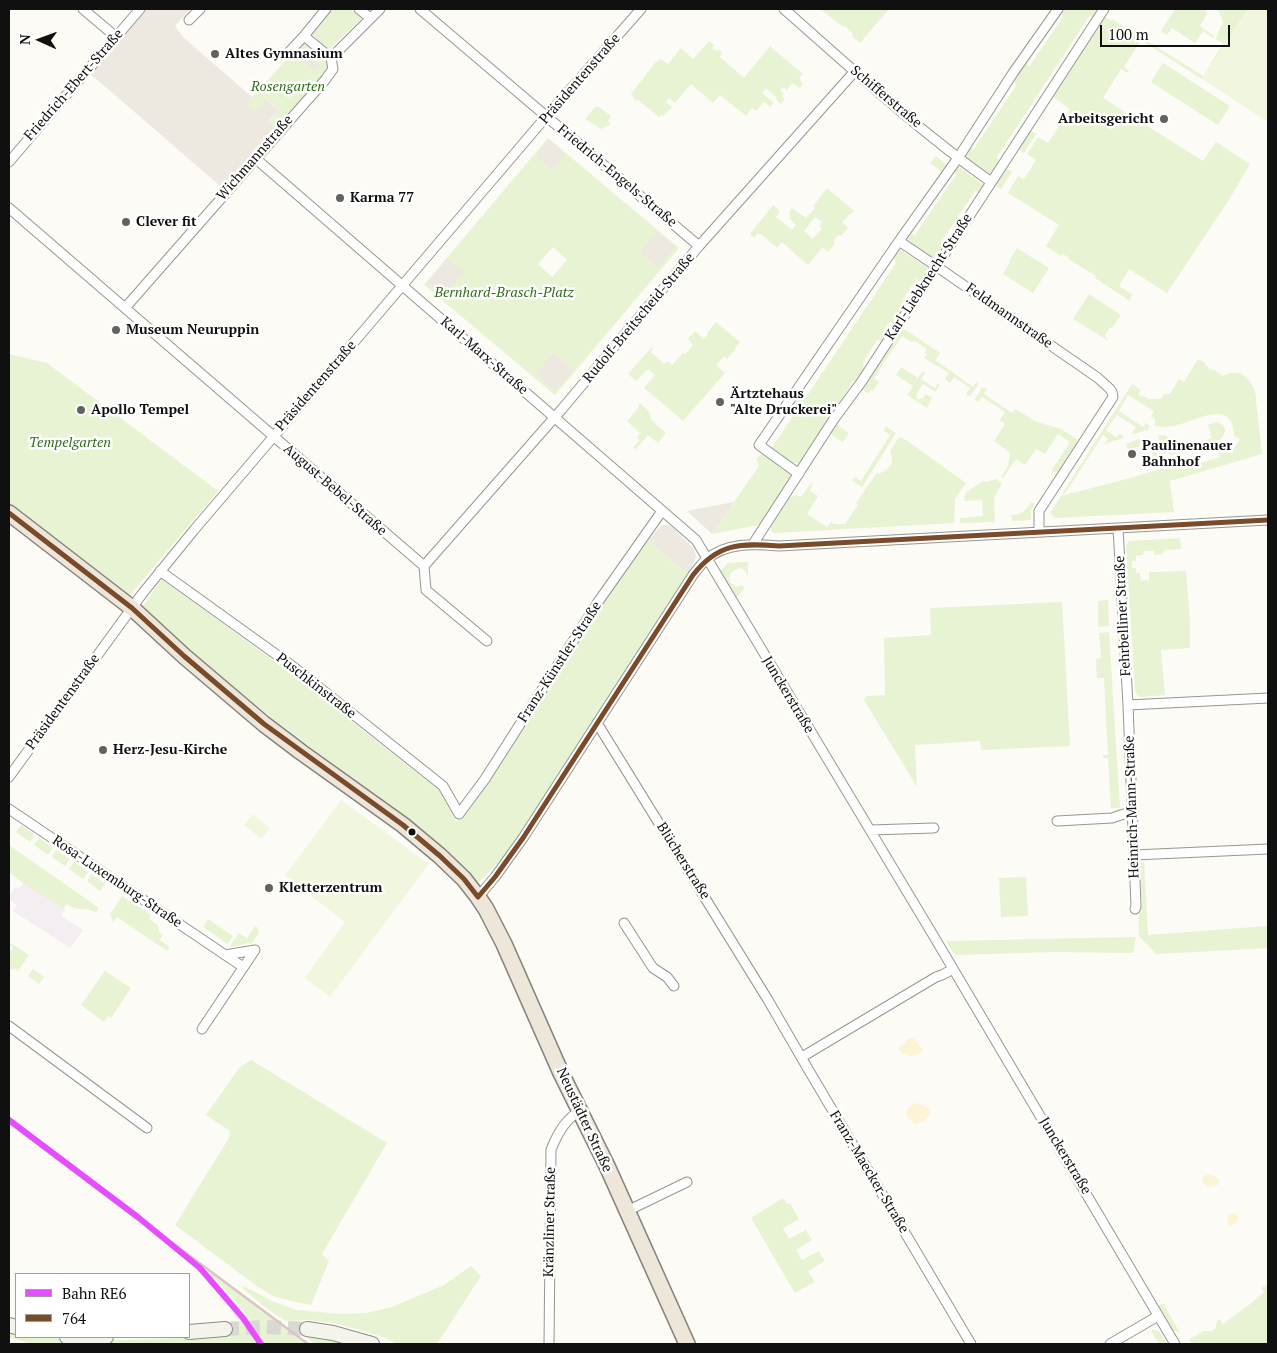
<!DOCTYPE html>
<meta charset="utf-8">
<style>
body{margin:0}
#map{position:relative;width:1277px;height:1353px;overflow:hidden;background:#fcfbf5;font-family:"PT Serif",serif}
canvas{display:block}
.frame{position:absolute;inset:0;border:10px solid #101010;pointer-events:none}
.legend{position:absolute;left:15px;top:1273px;width:175px;height:65px;box-sizing:border-box;background:#fff;border:1px solid #9f9f9f;margin:0;padding:6px 9px;list-style:none;font-size:15px;color:#101010}
.legend li{display:flex;align-items:center;gap:10px;height:25px}
.legend b{width:25px;border:1px solid #9f9f9f}
.north{position:absolute;left:15px;top:15px;width:50px;height:50px;-webkit-text-stroke:4px #fff;paint-order:stroke;rotate:272deg;font-size:14px;font-weight:700;line-height:20px;text-align:center;color:#101010}
.north::after{content:'';display:block;margin:auto;width:18px;height:22px;background:#101010;clip-path:polygon(50% 0,100% 100%,50% 72%,0 100%)}
.scale{position:absolute;left:1100px;top:25px;width:130px;height:22px;box-sizing:border-box;border:2px solid #101010;border-top:0;padding-left:6px;font-size:15px;line-height:18px;white-space:nowrap;color:#101010;-webkit-text-stroke:4px #fff;paint-order:stroke}
</style>
<div id="map">
<canvas width="1277" height="1353"></canvas>
<div class="frame"></div>
<ul class="legend">
<li><b style="height:6px;background:#e64dff"></b>Bahn RE6</li>
<li><b style="height:6px;background:#7a4b2a"></b>764</li>
</ul>
<div class="north">N</div>
<div class="scale">100 m</div>
</div>
<script>
const c = document.querySelector('canvas').getContext('2d');
c.lineJoin = 'round';
function fill(path, color) { c.fillStyle = color; c.fill(path, 'evenodd'); }
function trace(path, color, width, dash) { c.strokeStyle = color; c.lineWidth = width; c.lineCap = dash ? 'butt' : 'round'; c.setLineDash(dash || []); c.stroke(path); }
function write(font, color, halo, rows, align = 'center') {
  c.font = font + ' "PT Serif",serif'; c.lineWidth = 5; c.setLineDash([]); c.textBaseline = 'middle'; c.strokeStyle = halo; c.fillStyle = color; for (const [text, x, y, turn = 0] of rows) {
    c.save(); c.translate(x, y); c.rotate((+turn || 0) * Math.PI / 180); c.textAlign = isNaN(turn) ? turn : align; if (halo) c.strokeText(text, 0, 0); c.fillText(text, 0, 0); c.restore();
  }
}
const industrial = new Path2D(`
 M23,883L65,910L61,916L83,930L70,948L13,911L17,905L9,899V896L15,887L19,889Z`);
const green = new Path2D(`
 M333,9H351L362,18L328,50L312,34Z
 M820,9H889L860,43L852,36L853,34L845,26L843,27Z
 M1062,9H1097L1098,14L1093,20L1090,15L997,157L999,164L995,172L991,174L987,173C981,170 964,162 965,155C965,151 969,147 971,144L973,150L1016,86L1014,79L1026,62L1029,67L1062,18Z
 M1175,9H1206L1207,14L1200,26L1214,36L1213,38L1203,31L1195,43L1172,28L1167,35L1161,31Z
 M1218,9H1248L1202,79L1141,40L1124,67L1129,71L1128,73L1121,69L1103,98L1203,161L1216,142L1250,164L1228,201L1167,293L1129,269L1119,286L1132,294L1130,301L1095,278L1096,276L1068,259L1069,258L1063,254L1061,256L1046,246L1059,225L1008,193L1018,176L1024,179L1036,160L1027,154L1038,137L1048,143L1070,109L1053,97L1104,16L1111,21L1112,19L1203,76L1223,44L1216,39L1221,25H1223L1222,17H1221Z
 M305,39L328,58L329,68L322,75L324,77L276,130L268,123L279,110L267,99L255,111L246,104Z
 M709,41L714,45L712,48L716,51L718,49L722,52L720,57L744,78L770,46L803,74L799,78L803,84L800,88L792,83L787,90L783,87L780,91L784,93L782,96L785,99L781,104L776,100L777,98L766,88L762,93L774,103L770,107L764,102L756,111L752,108L746,116L720,95L713,103L691,84L675,103L669,98L666,102L672,107L663,116L661,115L659,117L638,100L636,101L631,94L655,63L661,59L668,64L681,48L693,59Z
 M1163,63L1230,106L1218,125L1151,82Z
 M595,107H599L611,116L608,121L611,124L601,129L585,119Z
 M1030,130L1036,134L1024,153L1018,149Z
 M548,138L679,248L555,395L424,285ZM553,247L567,260L552,277L538,264Z
 M936,156L947,165L942,172L930,163Z
 M955,166L959,167L985,186L979,196L976,190L941,242L942,251L938,258H932L904,241L911,230L914,236L956,175L953,169Z
 M1006,168L1012,172L1001,189L995,185Z
 M827,188L854,211L842,222L848,228L841,236L838,235L833,241L835,243L828,252L823,247L808,265L782,242L777,248L761,234H757L754,238L750,234L773,205L780,211L776,217L792,230L796,225L789,218L791,216L789,212L792,208L806,218L815,208L813,206ZM815,217L822,222L819,226L822,228L813,239L804,231Z
 M1017,248L1049,268L1033,293L1003,274L1010,262L1009,261Z
 M899,249L927,267L929,270L920,284L917,278L903,299L906,305L894,323L890,321L883,331L887,335L881,343L878,339L863,362L864,371L859,379L853,381L801,463H792L771,449L793,416L790,409L801,394L804,400L896,263L893,257Z
 M1089,294L1121,315L1112,328L1110,327L1105,336L1108,339L1107,340L1073,319Z
 M716,322L740,342L735,348L736,349L727,359L724,356L716,365L725,373L683,421L644,388L655,375L648,369L636,381L628,374L652,347L653,348L651,352L664,364L667,361L672,365L683,353L685,354L693,345L688,339L695,331L704,339L708,334L707,333Z
 M900,330H906L940,353L935,360L973,387L977,381L978,385L971,395L968,396L966,394L970,388L954,377L950,383L945,379L949,373L924,358L927,354L925,353L927,349L915,341L912,342L902,336L874,378L879,382L873,391L871,390L869,394L859,388L865,380L868,381Z
 M9,354L47,363L218,491L129,596L9,506Z
 M1198,359L1204,362L1209,369L1215,370L1217,372L1223,376C1239,368 1249,376 1255,391L1262,454L1170,481L1174,512L1055,518L1050,513L1061,496L1134,477L1179,463L1181,469L1220,457L1218,450L1223,448L1231,452L1240,439L1234,436C1233,397 1196,421 1175,426C1168,427 1161,427 1155,426V419L1151,416L1154,411L1128,395L1119,411L1143,427L1146,423L1150,426L1148,430L1133,434L1132,433L1136,427L1117,415L1106,430L1116,437L1120,433L1124,438L1104,444L1108,439L1103,435L1066,492L1064,494H1062L1132,384L1141,390L1138,394L1142,397L1143,396L1149,399H1161L1164,394H1170L1179,379L1184,382Z
 M901,367L918,378L923,371L925,373L921,379L935,388L938,383L939,384V387L935,392L923,384L916,395L917,396L916,398L919,400L921,398L922,399L926,394L932,398L927,408L907,395L913,386L896,375Z
 M982,388H987L984,394L1012,413L1015,409L1037,422L1061,429L1077,439V444L1058,473L1051,471L1070,442L1058,434L1045,454L1036,449L1025,465L1016,459L1003,478L1001,477L1008,466L1010,453L994,441L1005,424L1000,420L1005,412L982,397L978,402L974,400Z
 M640,403C645,408 652,413 651,420L666,433L658,443L648,435L636,449L633,448L640,440L637,437L640,433L627,421L639,407L638,405Z
 M1216,422L1220,423L1225,428C1225,442 1213,443 1202,446L1201,442L1212,438L1208,425Z
 M834,423L849,433L843,442L828,433Z
 M885,426L896,433L862,487L851,480L855,477L861,481L890,435L884,431Z
 M1160,435L1167,436L1172,451L1189,446L1190,449L1172,455H1170L1168,452L1163,454L1158,436Z
 M899,437L906,440L966,483L955,499L954,523L774,533L771,531V526L790,497L797,495L801,497L811,483L812,484L810,491L818,496L807,514L827,527L831,522L834,524H845L858,505L856,503L876,474C888,472 896,463 890,451Z
 M1144,437C1154,438 1155,447 1158,455L1153,457L1149,443H1147L1145,441L1140,442V446L1128,450L1126,444Z
 M761,455H765L788,471L790,475V481L759,525L712,534L759,466L756,458Z
 M996,479L1002,483L994,498L995,522L960,523V518L983,516L982,500L964,501L965,494L968,491L983,481L987,482Z
 M1031,502L1035,504L1031,511V520L1012,521L1011,515C1024,514 1024,512 1031,502Z
 M1180,538L1181,549L1165,550L1162,554L1154,555V551H1144L1143,555L1136,556V561H1132V568H1136V573H1140L1141,581L1149,580V572L1186,571L1190,622V648L1161,650L1165,695L1141,697L1137,695L1135,689L1126,545L1129,541Z
 M648,541L688,574L517,843L478,883L411,823L188,654L143,606L162,579L294,676L440,791L456,822L488,780L598,609Z
 M748,562V578L746,572L741,568C728,570 725,582 737,587L742,585L744,587V589L737,597L731,592L720,572L728,563Z
 M1108,600L1109,626L1098,627V601Z
 M1062,602L1070,746L981,750L980,741L915,745L917,787L864,700L867,696L885,695L884,638L931,635L930,608Z
 M1109,632L1120,808H1111L1108,758H1103V755H1108L1104,678H1097L1096,659L1101,658L1099,633Z
 M21,825L35,835L30,842L16,832Z
 M39,838L53,848L48,855L34,845Z
 M9,845L99,908L96,912C85,907 78,912 67,904L63,909L23,883L9,872Z
 M56,850L70,859L65,866L52,857Z
 M74,862L88,872L83,879L69,869Z
 M1139,862H1144L1148,935L1268,926V948L1156,954L1139,936L1138,908L1142,907Z
 M91,874L105,884L100,891L87,881Z
 M1026,877L1028,916L1001,917L999,878Z
 M122,896L151,915L149,919L158,925L159,933L163,935L160,940L170,947L167,951L117,917L113,922L110,914Z
 M208,919L233,936L228,944L203,927Z
 M255,926L258,928L259,933L251,944L249,943L232,947L230,946L239,933L247,938Z
 M1136,937L1133,953L1054,952L955,955L946,941Z
 M9,942L29,955L18,971L14,968L12,970L9,968V954L13,948L9,944Z
 M33,969L44,977L39,984L28,976Z
 M105,971L131,988L111,1018L108,1016L104,1022L81,1005Z
 M251,1060L387,1143L322,1254L329,1261L311,1305L287,1300L273,1296L258,1287L175,1225L229,1138L230,1131L206,1115L239,1068Z
 M783,1198L787,1204L790,1203L799,1219L783,1228L789,1239L806,1230L812,1240L796,1250L802,1260L819,1251L825,1261L808,1271L815,1282L795,1293L751,1218Z
 M471,1266L481,1276L437,1344H397L383,1337L360,1330L333,1323L307,1320L286,1321L267,1309L242,1288L244,1286L272,1301L296,1310L341,1314L366,1313L392,1307L444,1285Z
 M212,1272L305,1344H32L9,1337V1328L16,1330V1337H49L69,1340H127L225,1336V1322L251,1321L232,1297L210,1274Z
 M1268,1285V1344H1192L1189,1339L1204,1331H1211L1216,1328C1216,1324 1216,1322 1219,1319L1223,1324L1250,1304L1264,1292L1261,1288Z
 M1163,1303L1180,1333L1172,1330L1158,1306Z
 M1152,1329L1159,1331L1167,1344H1159L1152,1333Z
 M306,1336L356,1344H315L306,1337Z`);
const sand = new Path2D(`
 M912,1038L915,1040L922,1049V1052C913,1057 906,1058 899,1050V1047L903,1045L907,1039Z
 M917,1103L928,1108L930,1113C926,1120 923,1123 915,1124C909,1120 905,1116 907,1109L913,1104Z
 M1206,1175H1212L1219,1179L1220,1181L1218,1185L1209,1187L1202,1182L1203,1177Z
 M1232,1213H1236L1238,1218L1237,1222L1231,1226L1228,1225L1227,1221L1228,1215Z`);
const pitch = new Path2D(`
 M1248,9H1268V122L1202,79Z
 M341,800L429,864L330,997L305,978L345,922L285,876Z
 M253,814L270,828L262,839L244,825Z`);
const plaza = new Path2D(`
 M140,9H190L175,26L183,37L252,97L247,104L255,111L266,99L279,110L268,122L278,132L226,191L87,71Z
 M309,55L320,65L314,71L303,61Z
 M549,139L566,154L552,170L536,156Z
 M657,231L675,247L658,268L640,252Z
 M447,258L464,272L444,295L428,281Z
 M553,353L573,371L555,391L536,374Z
 M734,502L712,534L687,511L713,506Z
 M662,525H668L673,528L694,549L696,557L688,574L648,541L657,530Z`);
const secondaryTunnel = new Path2D(`
 M225,1329L266,1327L307,1329`);
const street = new Path2D(`
 M83,9L116,37
 M359,9L370,18
 M420,9L699,246
 M784,9C851,68 918,130 991,182
 M189,20L200,9
 M304,36L331,58
 M290,51L304,36L326,9
 M255,158L696,540L936,940L1175,1344
 M9,162L140,9
 M9,208L424,566L426,590L487,641
 M899,241L936,266L1098,378L1110,389L1112,392L1113,397L1039,511V532
 M125,308L325,80L333,69L331,58L380,9
 M799,474L759,445L899,241L958,158L1013,73L1058,9
 M1118,528L1128,705L1136,906L1135,909
 M753,544L834,419L862,381L1104,9
 M424,566L562,409L699,246L855,71
 M160,571L295,668L443,786L459,814L485,779L598,602L662,511
 M1128,705L1268,698
 M597,723L768,1000L808,1069L971,1344
 M9,777L142,594L194,530L539,125L641,9
 M9,809L243,967
 M1057,821L1112,818L1133,811
 M870,830L934,828
 M1134,855L1268,849
 M478,897L495,877L523,838L693,575C697,570 701,564 706,560C725,542 755,544 779,546L1268,520
 M624,923L653,968L667,977L674,986
 M225,955L255,950
 M9,1026L147,1128
 M202,1029L255,950
 M802,1057L936,977L942,975L953,969
 M627,1211L687,1182
 M549,1344L551,1150C557,1134 565,1119 580,1111
 M1110,1344L1158,1316`);
const secondary = new Path2D(`
 M9,1325L16,1327
 M307,1329L333,1333L372,1344
 M189,1332L225,1329
 M67,1337H106`);
const primary = new Path2D(`
 M9,513L132,608L184,656L264,724L301,752L403,825L440,856L464,879L478,897L486,909L504,944L561,1073L607,1166L687,1344`);
const rail = new Path2D(`
 M139,1218L308,1344`);
const bus1 = new Path2D(`
 M9,513L132,608L184,656L264,724L403,825L440,856L464,879L478,897L495,877L523,838L693,575C718,543 741,543 779,546L1268,520`);
const rail1 = new Path2D(`
 M9,1120L139,1218L200,1268L243,1318L261,1344`);
const markers = [
 [215,54,5,"#636260"],
 [1164,119,5,"#636260"],
 [340,198,5,"#636260"],
 [126,222,5,"#636260"],
 [116,330,5,"#636260"],
 [720,402,5,"#636260"],
 [81,410,5,"#636260"],
 [1132,454,5,"#636260"],
 [103,750,5,"#636260"],
 [412,832,4.5,"#101010"],
 [269,888,5,"#636260"]
];
const poiNames = [
 ["Altes Gymnasium",225,54],
 ["Arbeitsgericht",1154,119,"right"],
 ["Karma 77",350,198],
 ["Clever fit",136,222],
 ["Museum Neuruppin",126,330],
 ["Ärtztehaus",730,394],
 ["\"Alte Druckerei\"",730,410],
 ["Apollo Tempel",91,410],
 ["Paulinenauer",1142,446],
 ["Bahnhof",1142,462],
 ["Herz-Jesu-Kirche",113,750],
 ["Kletterzentrum",279,888]
];
const streetNames = [
 ["Präsidentenstraße",580,79,-49],
 ["Friedrich-Ebert-Straße",74,85,-49],
 ["Schifferstraße",886,97,40],
 ["Wichmannstraße",255,158,-49],
 ["Friedrich-Engels-Straße",617,176,40],
 ["Karl-Liebknecht-Straße",929,277,-57],
 ["Feldmannstraße",1009,316,35],
 ["Rudolf-Breitscheid-Straße",639,318,-50],
 ["Karl-Marx-Straße",484,356,41],
 ["Präsidentenstraße",316,386,-49],
 ["August-Bebel-Straße",335,490,41],
 ["Fehrbelliner Straße",1123,616,-93],
 ["Franz-Künstler-Straße",560,662,-57],
 ["Puschkinstraße",316,686,38],
 ["Junckerstraße",788,695,59],
 ["Präsidentenstraße",63,702,-54],
 ["Heinrich-Mann-Straße",1132,807,-92],
 ["Blücherstraße",683,861,58],
 ["Rosa-Luxemburg-Straße",117,882,34],
 ["Neustädter Straße",584,1120,65],
 ["Junckerstraße",1065,1156,59],
 ["Franz-Maecker-Straße",869,1172,59],
 ["Kränzliner Straße",550,1222,-89]
];
const parkNames = [
 ["Rosengarten",288,87],
 ["Bernhard-Brasch-Platz",504,293],
 ["Tempelgarten",70,443]
];
fill(industrial, '#f4eef2');
fill(green, '#e8f3d3');
fill(sand, '#fdf3d5');
fill(pitch, '#f1f7de');
fill(plaza, '#ede9e0');
trace(secondaryTunnel, '#d9d8d3', 14, [14, 7]);
trace(street, '#969693', 11);
trace(secondary, '#8d8c8a', 16);
trace(primary, '#848380', 18);
trace(street, '#fffefe', 9);
trace(secondary, '#f5f4eb', 14);
trace(primary, '#eee7d9', 15);
trace(rail, '#d9c5c5', 2.5);
trace(bus1, '#7a4b2a', 5);
trace(rail1, '#e64dff', 6);
for (const [x, y, r, color] of markers) { const dot = new Path2D(); dot.arc(x, y, r, 0, 2 * Math.PI); c.fillStyle = color; c.fill(dot); trace(dot, '#fff', 2); }
write('bold 14px', '#101010', '#fff', poiNames, 'left');
write('14px', '#101010', '#fff', streetNames);
write('italic 14px', '#306d1a', '#fff', parkNames);
</script>
